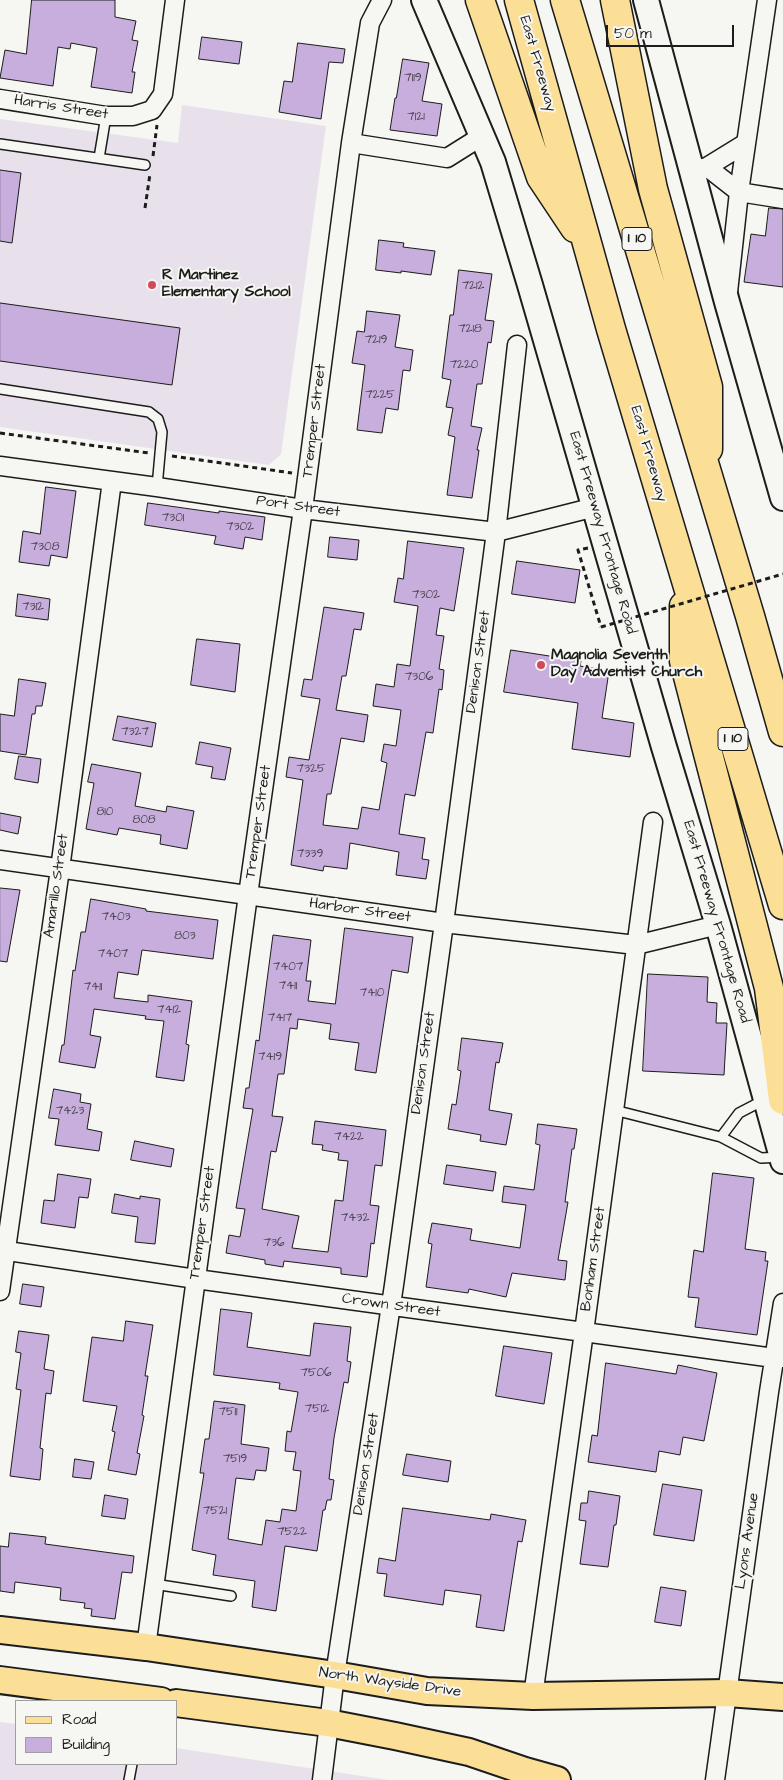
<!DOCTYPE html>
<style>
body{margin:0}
#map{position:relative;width:783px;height:1780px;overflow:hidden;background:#f6f6f2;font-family:"Architects Daughter",sans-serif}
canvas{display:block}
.legend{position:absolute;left:15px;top:1700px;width:162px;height:65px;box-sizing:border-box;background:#f6f6f2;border:1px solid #9f9f9c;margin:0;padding:6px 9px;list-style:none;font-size:15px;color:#1c1c1c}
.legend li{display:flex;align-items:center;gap:10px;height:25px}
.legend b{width:25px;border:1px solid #9f9f9c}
.scale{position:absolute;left:606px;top:25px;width:128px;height:22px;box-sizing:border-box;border:2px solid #1c1c1c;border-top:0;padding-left:6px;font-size:15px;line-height:18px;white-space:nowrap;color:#1c1c1c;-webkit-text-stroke:4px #f6f6f2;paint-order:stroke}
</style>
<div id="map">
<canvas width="783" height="1780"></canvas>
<ul class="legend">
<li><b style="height:6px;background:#fbdf96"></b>Road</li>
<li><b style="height:14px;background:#c7aedc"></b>Building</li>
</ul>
<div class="scale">50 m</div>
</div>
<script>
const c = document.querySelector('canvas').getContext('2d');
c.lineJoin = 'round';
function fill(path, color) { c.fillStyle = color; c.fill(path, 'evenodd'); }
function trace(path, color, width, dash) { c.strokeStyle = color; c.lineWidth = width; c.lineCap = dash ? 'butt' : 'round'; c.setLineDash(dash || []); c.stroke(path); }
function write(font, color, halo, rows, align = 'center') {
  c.font = font + ' "Architects Daughter",sans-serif'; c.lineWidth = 4; c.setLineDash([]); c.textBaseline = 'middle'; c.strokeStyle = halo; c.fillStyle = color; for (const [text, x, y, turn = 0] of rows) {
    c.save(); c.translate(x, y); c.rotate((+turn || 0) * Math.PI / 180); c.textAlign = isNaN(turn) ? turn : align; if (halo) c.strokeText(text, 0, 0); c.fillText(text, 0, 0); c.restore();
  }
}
const built = new Path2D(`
 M182,105L326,126L281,454L269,465L0,427V119L178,143Z
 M0,1722L16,1724V1764H176V1748L388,1780H0Z`);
const building = new Path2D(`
 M32,0H115V17L136,21L132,40L138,41L132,72H135L132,93L91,87L97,48L71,43L70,49L58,47L53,86L0,78L5,50L26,54Z
 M202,37L242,42L239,64L199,59Z
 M298,43L345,49L343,63L329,62L321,119L279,112L284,81L292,82Z
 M403,59L429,63L422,101L442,104L437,136L390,130L395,98H396Z
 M0,170L21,173L12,243L0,241Z
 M769,208L783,209V287L744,282L751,234L765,236Z
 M379,240L404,243L403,247L435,251L431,275L401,271V273L376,270Z
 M459,270L492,274L485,320L494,321L491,343L488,342L482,384H477L471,426L482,428L477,450H479L472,498L447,495L455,437L448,435L453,408L446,407L451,380L442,378L450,315H453Z
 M0,303L180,328L172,385L0,361Z
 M367,311L400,315L395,347L413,350L410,371L403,370L398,410L386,408L382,433L357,430L365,365L352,363L357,331L364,332Z
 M46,487L76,491L67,558L51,555L49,566L19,562L23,531L40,534Z
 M148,503L219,513V511L265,517L262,540L245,537L243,549L214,544L216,536L145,525Z
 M330,537L359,540L357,560L328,557Z
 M408,541L464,548L454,611L440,608L436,635L444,636L439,669L444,670L442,690L439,689L433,733L426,732L415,796L405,794L399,834L425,838L422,859L429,860L426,879L396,875L399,852L350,843L347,869L324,866L323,871L291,865L303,780L286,777L289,757L309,760L320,699L301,696L304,679L312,680L324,607L364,613L361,630L354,629L346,676H342L336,710L368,715L364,742L341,738L331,794H327L323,825L358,829L362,807L379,810L387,763L381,761L384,744L396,746L401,710L373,706L376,684L394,687L397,664L410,666L418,606L394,602L398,578L403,579Z
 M517,561L580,570L575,603L512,594Z
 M18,594L50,599L48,620L16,616Z
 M197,639L240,644L235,692L191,685Z
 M511,650L581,661L580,666L609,671L602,718L634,723L630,757L572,749L578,703L504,692Z
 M19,679L46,683L42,706H36L35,714H32L26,755L0,751V714L14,716Z
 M118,716L156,723L152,747L113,740Z
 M200,742L231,748L225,780L211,778L213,767L196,764Z
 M19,756L41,759L38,783L15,779Z
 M92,764L141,773L135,806L166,812L167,806L194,811L187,849L160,844L161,835L119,828L117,835L86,829L94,783L88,782Z
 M0,813L21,817L18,834L0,830Z
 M0,888L20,890L7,962L0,961Z
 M91,899L146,909V911L218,920L213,959L142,950L138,975L118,972L114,998L148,1002V995L192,1001L186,1044L189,1045L184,1081L156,1077L164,1021L145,1019L146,1016L94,1009L90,1035L101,1037L95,1068L59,1062L62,1045H64L73,970L75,971L81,932H85Z
 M345,928L413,937L408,973L392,970L376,1073L355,1070L359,1043L329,1039L331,1024L298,1019L297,1029L290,1028L284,1074H278L272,1116L283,1117L276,1152L271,1151L262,1209L299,1216L292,1248L328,1252L335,1200L343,1201L348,1161L338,1160L339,1153L322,1150L323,1145L312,1144L315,1121L386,1130L382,1166L375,1165L370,1205L379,1206L374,1244L371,1243L367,1277L341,1274V1268L284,1261L283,1267L265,1264V1260L226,1253L229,1235L240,1237L245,1209L236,1208L253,1109L243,1108L246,1088H249L256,1040L259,1041L273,935L311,940L306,981H311L308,1001L335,1004Z
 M648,974L708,977L707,1002L717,1003L716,1023H727L724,1075L643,1071Z
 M462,1038L503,1043L499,1063L496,1062L489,1110L512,1114L506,1145L480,1141L481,1135L448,1129L452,1104L456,1105L461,1071L458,1070Z
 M54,1089L81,1094L80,1102L91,1104L87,1129L102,1132L99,1151L55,1145L59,1119L49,1118Z
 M538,1124L577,1129L574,1149H572L565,1202H568L558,1260L567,1261L565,1280L512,1273L506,1297L469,1289L468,1293L426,1287L432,1244L428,1243L432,1223L472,1229L470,1240L520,1248L526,1205L502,1202L504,1186L534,1190L540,1145L536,1144Z
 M135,1141L174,1149L171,1167L131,1160Z
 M447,1165L496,1172L493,1191L444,1184Z
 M713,1173L754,1178L745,1249L766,1252L765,1261H768L757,1335L695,1327L699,1298L688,1297L694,1250L703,1252Z
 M58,1174L91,1179L88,1198L79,1197L75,1228L41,1223L44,1200L54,1201Z
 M115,1194L140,1199V1196L160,1199L155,1244L135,1242L138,1217L112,1213Z
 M23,1284L44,1287L41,1307L20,1304Z
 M221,1309L252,1313L247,1347L310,1356L314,1323L351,1327L347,1361L351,1362L348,1383L344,1382L334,1438L329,1479L334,1480L331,1500H327L325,1510H323L317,1551L285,1546L276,1611L252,1607L255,1581L213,1575L216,1555L192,1550L204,1473H200L205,1439H209L214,1401L245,1405L241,1444L269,1448L266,1471L256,1470L254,1480L236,1478L228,1539L262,1545L266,1520L280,1522L282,1509L296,1511L301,1471L293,1470L296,1452L285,1451L287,1431L291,1432L298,1392L279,1389L280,1383L214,1375Z
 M126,1321L153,1325L145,1376H148L142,1415L144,1416L137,1453L140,1454L136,1475L108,1470L115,1432L112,1431L117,1406L83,1401L92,1337L123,1341Z
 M19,1331L49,1335L44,1369L54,1371L51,1394L46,1393L40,1448L43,1449L40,1480L10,1476L21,1390L16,1389L21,1353L16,1352Z
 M504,1346L552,1353L544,1404L496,1396Z
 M606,1363L676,1374L678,1365L717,1373L704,1441L683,1437L680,1455L659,1451L656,1472L588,1462L592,1435L597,1436Z
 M407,1454L451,1461L448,1482L403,1475Z
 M75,1459L94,1462L91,1479L73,1477Z
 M663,1484L702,1490L694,1541L654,1535Z
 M589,1491L620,1496L616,1525H614L608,1567L580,1564L586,1521L579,1520L581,1503H587Z
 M105,1495L128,1499L125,1519L102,1516Z
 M403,1508L490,1520L491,1514L526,1520L522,1542L518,1541L504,1631L476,1627L481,1595L445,1590L443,1605L384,1596L387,1574L377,1573L379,1558L395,1561Z
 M10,1533L46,1537L45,1544L134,1556L132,1573L122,1572L115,1619L91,1616L92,1609L84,1608L85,1603L60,1600L61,1588L15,1582L14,1593L0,1591V1546L8,1547Z
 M661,1587L686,1591L681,1626L655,1622Z`);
const path = new Path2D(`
 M153,156L157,125
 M145,208L150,174
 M0,433L149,453
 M172,456L292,473
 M588,548L578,550L601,627`);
const lane = new Path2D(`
 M0,144L145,165
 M99,158L106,116
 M0,389L149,412L158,419L162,432L157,487
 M614,1110L721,1137L739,1113L764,1100
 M721,1137L761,1158L782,1157
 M154,1584L231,1596
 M129,1780L132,1764`);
const street = new Path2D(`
 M0,99L106,116H133L152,110L163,94L175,0
 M351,143L447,158L482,136
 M707,167L739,192L783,199
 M696,170L707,167L746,143
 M728,292L739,192L767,0
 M0,466L157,487L303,509L496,532L595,507
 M0,860L444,923L636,945L718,925
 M0,1250L196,1279L774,1358H783
 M0,1291L60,869L112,481
 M146,1647L248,895L303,509L351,143L370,23L382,0
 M533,1696L584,1332L653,822
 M322,1780L335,1675L394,1285L444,923L496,532L517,345
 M715,1780L769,1392L783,1303`);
const secondary = new Path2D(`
 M424,0L493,162L530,285L664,747L718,925L783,1161
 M646,0L727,302L783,498`);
const primary = new Path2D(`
 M0,1630L146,1647L335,1675L427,1691L533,1696L727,1693L783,1697
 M0,1680L161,1701
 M176,1703L328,1723L395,1736L469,1752L525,1771L557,1780`);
const highway = new Path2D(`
 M480,0L541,177L575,228
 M519,0L611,329L783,905
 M565,0L750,616L783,732
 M615,0L653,189L708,387V449
 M684,606V661L769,988L783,1100`);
const pathBridge = new Path2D(`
 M601,627L783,574`);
const markers = [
 [152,285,5,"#d1495b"],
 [541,665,5,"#d1495b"]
];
const numberNames = [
 ["7119",413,78],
 ["7121",416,117],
 ["7212",473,286],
 ["7218",470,329],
 ["7219",376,340],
 ["7220",464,365],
 ["7225",380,395],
 ["7301",173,518],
 ["7302",240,527],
 ["7308",45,547],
 ["7302",426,595],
 ["7312",33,607],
 ["7306",419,677],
 ["7327",135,732],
 ["7325",311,769],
 ["810",105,812],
 ["808",144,820],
 ["7339",310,854],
 ["7403",116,917],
 ["803",185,936],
 ["7407",113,954],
 ["7407",288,967],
 ["7411",288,986],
 ["7411",93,987],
 ["7410",372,993],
 ["7412",169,1010],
 ["7417",280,1018],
 ["7419",270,1057],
 ["7423",70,1111],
 ["7422",349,1137],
 ["7432",355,1218],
 ["736",274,1243],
 ["7506",316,1373],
 ["7512",317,1409],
 ["7511",228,1412],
 ["7519",235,1459],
 ["7521",215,1511],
 ["7522",292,1532]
];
const shields = [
 [637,239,30],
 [733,739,30]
];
const shieldNames = [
 ["I 10",637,239],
 ["I 10",733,739]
];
const streetNames = [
 ["East Freeway",537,64,74],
 ["Harris Street",61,108,9],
 ["Tremper Street",315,421,-83],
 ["East Freeway",648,454,74],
 ["Port Street",298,507,8],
 ["East Freeway Frontage Road",602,533,74],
 ["Denison Street",479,662,-82],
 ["Tremper Street",259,822,-82],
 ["Amarillo Street",57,886,-82],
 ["Harbor Street",360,911,8],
 ["East Freeway Frontage Road",716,922,74],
 ["Denison Street",424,1063,-82],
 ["Tremper Street",203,1223,-82],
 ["Bonham Street",594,1259,-82],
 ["Crown Street",391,1306,8],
 ["Denison Street",367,1464,-81],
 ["Lyons Avenue",748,1541,-82],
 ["North Wayside Drive",390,1683,8]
];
const poiNames = [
 ["R Martinez",162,276],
 ["Elementary School",162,293],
 ["Magnolia Seventh",551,656],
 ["Day Adventist Church",551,673]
];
fill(built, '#e8e0eb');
fill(building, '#c7aedc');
trace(building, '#1c1c1c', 1);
trace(lane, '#1c1c1c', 12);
trace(street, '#1c1c1c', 21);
trace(secondary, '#1c1c1c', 28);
trace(primary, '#1c1c1c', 30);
trace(highway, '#1c1c1c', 31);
trace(path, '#1c1c1c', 3, [5, 4]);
trace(lane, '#f6f6f2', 9);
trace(street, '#f6f6f2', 18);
trace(secondary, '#f6f6f2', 24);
trace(primary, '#fbdf96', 26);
trace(highway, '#fbdf96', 28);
trace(pathBridge, '#1c1c1c', 3, [5, 4]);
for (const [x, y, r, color] of markers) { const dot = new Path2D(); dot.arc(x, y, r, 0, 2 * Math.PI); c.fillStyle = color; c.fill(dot); trace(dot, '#f6f6f2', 2); }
write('12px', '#47404c', null, numberNames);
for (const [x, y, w] of shields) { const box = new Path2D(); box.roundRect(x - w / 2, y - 11.5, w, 23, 4); c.fillStyle = '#f6f6f2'; c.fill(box); trace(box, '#1c1c1c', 1); }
write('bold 14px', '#1c1c1c', null, shieldNames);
write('15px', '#1c1c1c', '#f6f6f2', streetNames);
write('bold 15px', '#1c1c1c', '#f6f6f2', poiNames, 'left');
</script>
